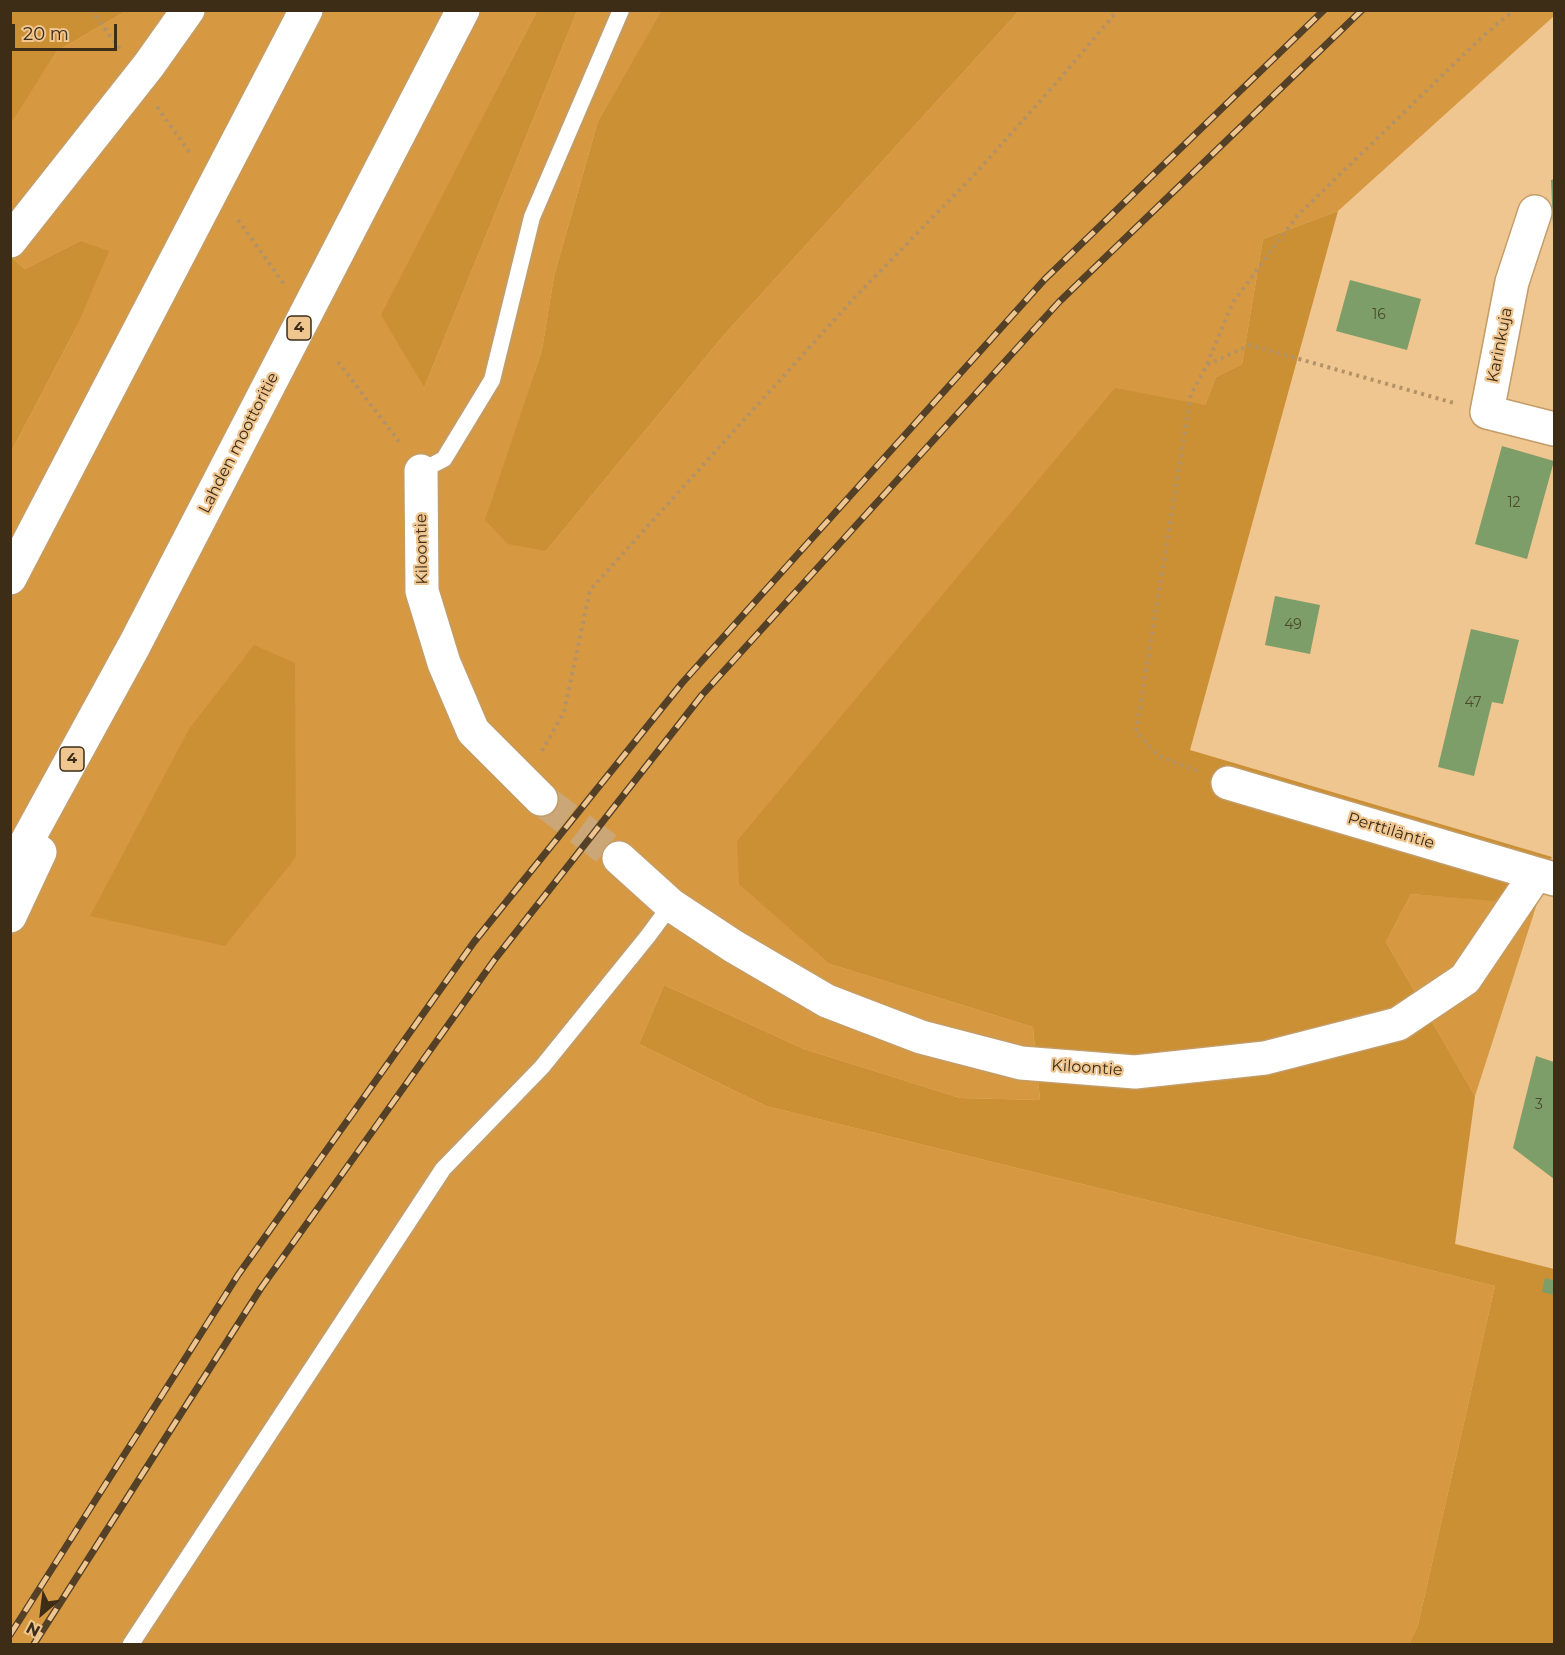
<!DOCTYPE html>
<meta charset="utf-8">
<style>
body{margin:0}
#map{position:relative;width:1565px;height:1655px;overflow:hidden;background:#efc590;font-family:Montserrat,sans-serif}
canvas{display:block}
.frame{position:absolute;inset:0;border:12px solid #3d2d17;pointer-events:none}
.north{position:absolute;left:12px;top:1583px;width:60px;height:60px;-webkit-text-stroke:4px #efc590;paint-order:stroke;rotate:208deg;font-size:16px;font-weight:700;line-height:24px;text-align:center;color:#3d2d17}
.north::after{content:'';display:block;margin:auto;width:21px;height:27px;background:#3d2d17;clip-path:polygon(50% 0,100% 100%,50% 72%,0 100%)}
.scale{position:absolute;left:12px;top:24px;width:105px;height:27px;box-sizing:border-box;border:3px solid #3d2d17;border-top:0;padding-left:8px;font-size:18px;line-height:21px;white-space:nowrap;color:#3d2d17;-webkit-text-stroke:4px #efc590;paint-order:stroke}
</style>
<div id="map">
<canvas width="1565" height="1655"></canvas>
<div class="frame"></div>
<div class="north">N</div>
<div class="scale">20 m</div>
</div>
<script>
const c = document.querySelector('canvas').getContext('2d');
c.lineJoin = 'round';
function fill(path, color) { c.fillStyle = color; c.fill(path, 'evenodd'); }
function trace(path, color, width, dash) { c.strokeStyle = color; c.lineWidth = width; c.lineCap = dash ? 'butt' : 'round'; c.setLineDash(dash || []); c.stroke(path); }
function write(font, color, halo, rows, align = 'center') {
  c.font = font + ' Montserrat,sans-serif'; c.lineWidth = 4.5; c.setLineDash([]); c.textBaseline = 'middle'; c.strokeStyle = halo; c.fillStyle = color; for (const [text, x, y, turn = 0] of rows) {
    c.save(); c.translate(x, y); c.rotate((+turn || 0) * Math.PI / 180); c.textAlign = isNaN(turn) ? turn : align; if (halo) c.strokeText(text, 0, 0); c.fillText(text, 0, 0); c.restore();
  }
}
const green = new Path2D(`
 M126,11H537L382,315L424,388L577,11H662L598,121L554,276L542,350L486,520L546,551L723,336L1019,11H1554V16L1338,211L1263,239L1242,364L1216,377L1205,405L830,964L1033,1027L1040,1100L960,1098L804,1049L664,985L639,1044L766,1106L1495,1286L1418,1625L1409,1644H11V452L77,326L80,241L25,269L11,257L10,123L57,51Z
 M1552,857L1475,1096L1386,942L1411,894L1494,900Z`);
const forest = new Path2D(`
 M11,10H126V11L57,51L11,123Z
 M662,10L1019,11L723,336L546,551L508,544L485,520L542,350L554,276L598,121Z
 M537,11H577L424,388L381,315Z
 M1338,211L1190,750L1552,857L1494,901L1411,894L1386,942L1475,1096L1455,1244L1554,1269V1644H1409L1418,1625L1495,1286L766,1106L639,1044L664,985L804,1049L960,1098L1040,1100L1033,1027L830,964L739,884L737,841L1115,388L1205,405L1216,377L1242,364L1263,239Z
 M80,241L109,251L77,326L11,452V257L25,269Z
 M254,645L295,663L296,857L225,946L90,916L189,729Z`);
const building = new Path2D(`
 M1554,179V227H1553L1551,180Z
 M1350,280L1421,299L1407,350L1336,331Z
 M1502,446L1554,461L1527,559L1475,544Z
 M1275,596L1320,605L1310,654L1265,645Z
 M1471,629L1519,640L1503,704L1492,702L1474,776L1438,767Z
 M1536,1056L1554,1062V1179L1513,1148Z
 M1545,1278L1554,1280V1295L1542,1292Z`);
const minorTunnel = new Path2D(`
 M541,799L619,858`);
const path = new Path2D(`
 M91,10L120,49
 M157,107L190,153
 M238,220L284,284
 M338,362L401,444
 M1207,364L1233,302L1297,216L1482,37L1514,10
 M542,751L564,712L590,590L856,296L974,175L1058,81L1118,10
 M1197,771L1159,756L1136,732L1191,394L1207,365L1250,345L1454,403`);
const service = new Path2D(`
 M421,471L444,459L492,380L532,217L621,10
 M131,1644L443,1169L542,1067L648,936L671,905`);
const minor = new Path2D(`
 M1535,212L1512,282L1487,412L1554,429
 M421,471L422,591L444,663L473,731L541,799
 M1228,783L1554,879
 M619,858L671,905L733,946L827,1001L921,1037L1021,1063L1135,1072L1265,1058L1398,1024L1465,979L1536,874`);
const motorway = new Path2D(`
 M10,241L149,65L188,10
 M10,578L306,10
 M10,872L134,646L463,10
 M10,916L40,852`);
const rail = new Path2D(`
 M10,1635L238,1275L474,942L682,683L1045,279L1324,10
 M34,1644L261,1288L495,959L702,695L1059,302L1362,10`);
const numberNames = [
 ["16",1379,315],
 ["12",1514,503],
 ["49",1293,625],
 ["47",1473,703],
 ["3",1539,1105]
];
const shields = [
 [299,328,24],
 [72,759,24]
];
const shieldNames = [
 ["4",299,328],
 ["4",72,759]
];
const streetNames = [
 ["Karinkuja",1500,345,-79],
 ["Lahden moottoritie",239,443,-63],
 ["Kiloontie",422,549,-91],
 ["Perttiläntie",1391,831,17],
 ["Kiloontie",1087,1068,4]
];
fill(green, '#d69941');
fill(forest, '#cb8f34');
fill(building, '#7e9e69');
trace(minorTunnel, '#cba778', 33, [33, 16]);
trace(service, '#c39c68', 20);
trace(minor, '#c39c68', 36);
trace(motorway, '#c39c68', 36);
trace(path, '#b49268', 4, [3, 4.5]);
trace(service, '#fff', 16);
trace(minor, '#fff', 33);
trace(motorway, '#fff', 33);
trace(rail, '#534026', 7);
trace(rail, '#efc590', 4.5, [14]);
write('14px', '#4d492c', null, numberNames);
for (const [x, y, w] of shields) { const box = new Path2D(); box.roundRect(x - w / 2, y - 12, w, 24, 4.5); c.fillStyle = '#efc590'; c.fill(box); trace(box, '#3d2d17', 1.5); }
write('bold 15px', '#3d2d17', null, shieldNames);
write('16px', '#3d2d17', '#efc590', streetNames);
</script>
